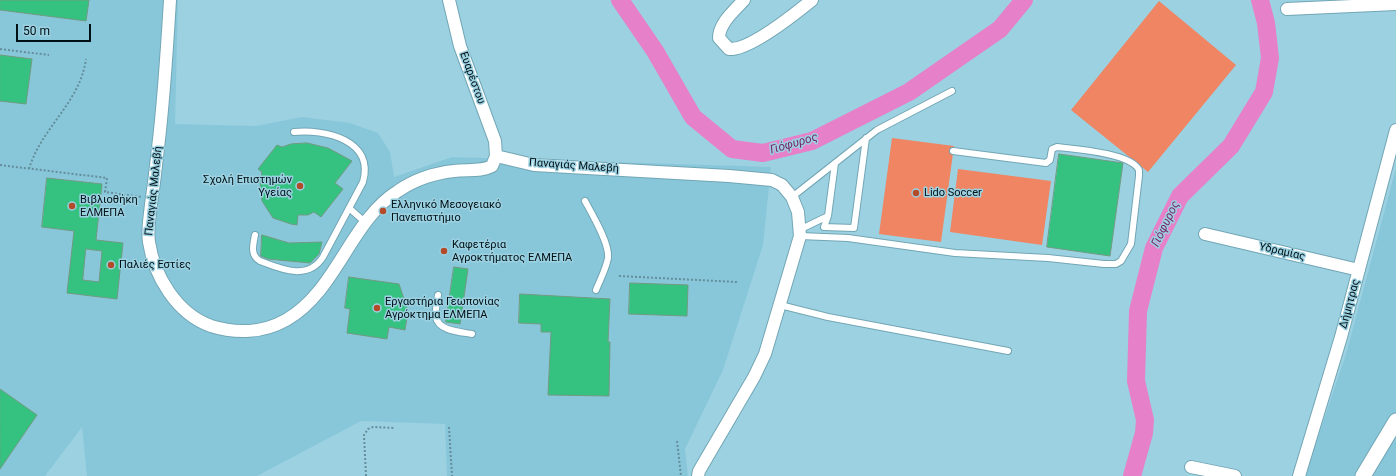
<!DOCTYPE html>
<meta charset="utf-8">
<style>
body{margin:0}
#map{position:relative;width:1396px;height:476px;overflow:hidden;background:#9cd1e1;font-family:Roboto,sans-serif}
canvas{display:block}
.scale{position:absolute;left:16px;top:24px;width:75px;height:18px;box-sizing:border-box;border:2px solid #001015;border-top:0;padding-left:5px;font-size:12px;line-height:14px;white-space:nowrap;color:#001015;-webkit-text-stroke:3px #9cd1e1;paint-order:stroke}
</style>
<div id="map">
<canvas width="1396" height="476"></canvas>
<div class="scale">50 m</div>
</div>
<script>
const c = document.querySelector('canvas').getContext('2d');
c.lineJoin = 'round';
function fill(path, color) { c.fillStyle = color; c.fill(path, 'evenodd'); }
function trace(path, color, width, dash) { c.strokeStyle = color; c.lineWidth = width; c.lineCap = dash ? 'butt' : 'round'; c.setLineDash(dash || []); c.stroke(path); }
function write(font, color, halo, rows, align = 'center') {
  c.font = font + ' Roboto,sans-serif'; c.lineWidth = 3; c.setLineDash([]); c.textBaseline = 'middle'; c.strokeStyle = halo; c.fillStyle = color; for (const [text, x, y, turn = 0] of rows) {
    c.save(); c.translate(x, y); c.rotate((+turn || 0) * Math.PI / 180); c.textAlign = isNaN(turn) ? turn : align; if (halo) c.strokeText(text, 0, 0); c.fillText(text, 0, 0); c.restore();
  }
}
const built = new Path2D(`
 M0,0H178L175,124L256,126L302,117L350,123L378,133L390,152L394,177L452,157L771,167L763,245L723,370L685,449L688,476H447L445,424L361,421L257,476H87L82,427L45,476H0Z
 M1396,168V476H1307L1305,475L1346,354Z`);
const green = new Path2D(`
 M1159,1L1236,65L1148,172L1071,110Z
 M892,138L954,146L941,242L879,234Z
 M958,169L1051,181L1042,245L950,232Z`);
const river = new Path2D(`
 M620,0L655,51L693,117L732,149L763,153L812,141L909,92L1000,29L1024,0
 M1132,476L1144,433L1145,420L1136,381L1138,311L1154,248L1180,196L1231,146L1264,92L1270,58L1266,23L1260,0`);
const building = new Path2D(`
 M0,0H89L86,21L0,10Z
 M0,55L32,59L26,104L0,101Z
 M307,143L328,148L352,161L335,183L343,189L321,217L314,212L308,215H298L297,225L291,224L273,218L262,201L260,182L262,172L258,169L277,145L282,147L291,144Z
 M1059,154L1123,163L1110,256L1047,247Z
 M47,178L102,184L96,240L123,243L117,299L67,293L74,231L42,227ZM86,249L102,251L99,282L83,280Z
 M262,235L289,243L322,242L319,254L310,263L268,259L261,256Z
 M454,267L468,269L460,324L446,322Z
 M349,277L399,284L408,311L405,330L389,327L387,339L347,333L350,309L345,308Z
 M630,283L688,285L687,316L629,314Z
 M520,294L610,299L608,342H610L609,396L548,395L551,332H541V324L519,323Z
 M0,389L37,415L0,469Z`);
const path = new Path2D(`
 M0,49L49,55
 M0,165L107,178L105,192L142,197
 M29,169C41,128 80,103 86,59
 M619,276L737,282
 M449,427L452,476
 M677,441L681,476
 M366,476L364,435L368,429L373,427L395,428`);
const service = new Path2D(`
 M792,197L877,130L952,91
 M585,201C592,214 610,244 608,258C606,269 600,280 596,290
 M349,208L366,223
 M828,216L824,227L854,228L866,138
 M799,230L828,216L835,163
 M255,235C253,245 250,255 260,261C281,269 308,281 323,257L363,182C375,140 325,129 294,132
 M800,236L848,238L955,253L1048,258L1104,264H1116L1121,261L1131,244L1139,176C1139,174 1139,172 1139,170C1131,153 1075,149 1057,147L1052,149L1050,160L1046,163L953,151
 M438,295C437,302 435,311 436,317C438,331 461,332 472,334
 M780,305L828,317L1008,351`);
const minor = new Path2D(`
 M170,0C167,49 164,99 158,148C156,166 154,185 151,204C150,216 147,229 149,242C154,276 177,314 211,326C236,334 263,333 286,320C337,291 350,221 398,191C414,180 435,173 454,171C466,169 481,172 492,166L496,156L495,141L460,46L449,0
 M744,0C735,10 719,23 719,38L729,49C749,51 796,13 812,0
 M1287,9L1396,4
 M496,156L534,165L729,176L772,180L782,185L792,197L798,212L800,236L765,354L754,377L699,471L698,476
 M1205,234L1359,270
 M1191,467L1235,476
 M1299,476L1341,337L1396,130`);
const tertiary = new Path2D(`
 M1363,476L1396,421`);
const markers = [
 [300,186,4,"#b34b28"],
 [916,193,4,"#b34b28"],
 [72,206,4,"#b34b28"],
 [383,211,4,"#b34b28"],
 [444,251,4,"#b34b28"],
 [111,265,4,"#b34b28"],
 [377,308,4,"#b34b28"]
];
const streetNames = [
 ["Ευαρέστου",472,78,70],
 ["Παναγιάς Μαλεβή",574,166,4],
 ["Παναγιάς Μαλεβή",154,191,-84],
 ["Υδραμίας",1282,252,13],
 ["Δήμητρας",1350,304,-75]
];
const poiNames = [
 ["Σχολή Επιστημών",292,180,"right"],
 ["Υγείας",292,193,"right"],
 ["Lido Soccer",924,193],
 ["Βιβλιοθήκη",80,200],
 ["ΕΛΜΕΠΑ",80,213],
 ["Ελληνικό Μεσογειακό",391,205],
 ["Πανεπιστήμιο",391,218],
 ["Καφετέρια",452,245],
 ["Αγροκτήματος ΕΛΜΕΠΑ",452,258],
 ["Παλιές Εστίες",119,265],
 ["Εργαστήρια Γεωπονίας",385,302],
 ["Αγρόκτημα ΕΛΜΕΠΑ",385,315]
];
const waterNames = [
 ["Γιόφυρος",794,144,-16],
 ["Γιόφυρος",1166,224,-64]
];
fill(built, '#88c7da');
fill(green, '#ef8563');
trace(river, '#e580c9', 18);
fill(building, '#35c281');
trace(building, '#719b82', 1);
trace(service, '#72a6b5', 8);
trace(minor, '#72a6b5', 14);
trace(tertiary, '#72a6b5', 17);
trace(path, '#658d9a', 2, [2, 2]);
trace(service, '#fff', 6);
trace(minor, '#fff', 12);
trace(tertiary, '#fff', 15);
for (const [x, y, r, color] of markers) { const dot = new Path2D(); dot.arc(x, y, r, 0, 2 * Math.PI); c.fillStyle = color; c.fill(dot); trace(dot, '#9cd1e1', 1.5); }
write('11px', '#001015', '#9cd1e1', streetNames);
write('11px', '#001015', '#9cd1e1', poiNames, 'left');
write('italic 12px', '#781f64', '#9cd1e1', waterNames);
</script>
